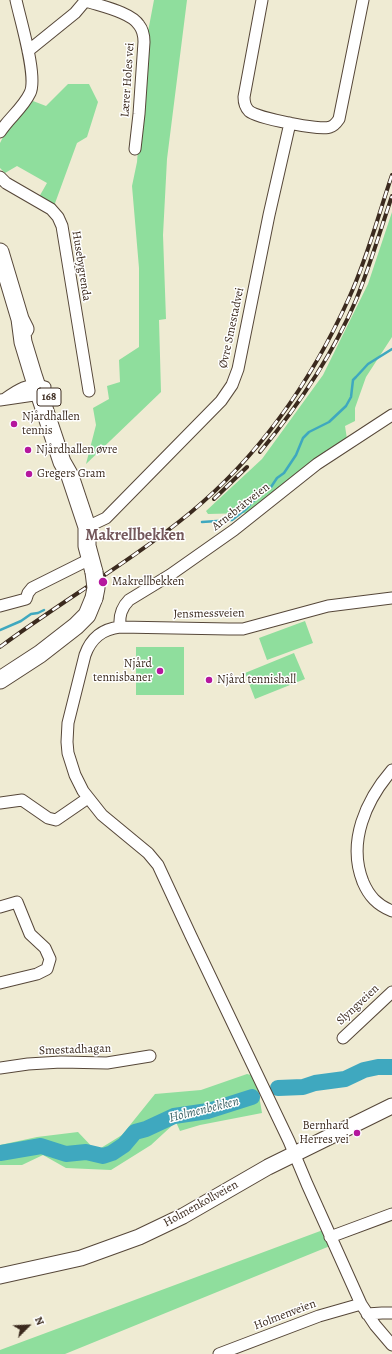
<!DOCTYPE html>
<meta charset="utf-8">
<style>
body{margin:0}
#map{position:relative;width:392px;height:1354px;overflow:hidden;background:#efebd3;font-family:Alegreya,serif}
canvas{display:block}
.north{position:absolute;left:8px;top:1306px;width:40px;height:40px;-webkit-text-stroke:3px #fff;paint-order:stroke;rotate:66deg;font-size:11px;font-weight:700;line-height:16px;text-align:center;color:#3b2a1e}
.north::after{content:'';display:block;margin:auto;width:14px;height:18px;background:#3b2a1e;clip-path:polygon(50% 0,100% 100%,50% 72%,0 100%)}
</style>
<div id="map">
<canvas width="392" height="1354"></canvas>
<div class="north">N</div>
</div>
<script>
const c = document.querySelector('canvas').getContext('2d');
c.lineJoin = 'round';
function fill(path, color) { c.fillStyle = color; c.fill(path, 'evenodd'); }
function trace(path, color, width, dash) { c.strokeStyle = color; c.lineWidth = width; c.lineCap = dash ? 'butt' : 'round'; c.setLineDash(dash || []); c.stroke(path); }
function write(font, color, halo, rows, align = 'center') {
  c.font = font + ' Alegreya,serif'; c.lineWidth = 3; c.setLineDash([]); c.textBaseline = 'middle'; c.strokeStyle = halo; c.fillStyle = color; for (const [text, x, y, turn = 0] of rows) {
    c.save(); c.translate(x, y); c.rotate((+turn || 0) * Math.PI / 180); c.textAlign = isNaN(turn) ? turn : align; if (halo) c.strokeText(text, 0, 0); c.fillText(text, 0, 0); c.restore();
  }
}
const green = new Path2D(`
 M154,0H187L167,159L163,235L166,319L159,320L161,392L86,464L96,425L93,408L109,399L107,386L120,382L119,360L139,347V268L132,186L137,162L147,37Z
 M68,84H89L98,102L87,137L77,143L54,206L39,197L47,183L17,166L5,173L0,168V143L3,137L33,101L46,106Z
 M392,212V337L366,377L355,408V421L345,426L347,439L248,513L208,514L206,511L262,459L323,375L368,284Z
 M305,621L313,643L267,660L259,638Z
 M136,647H184V695H136Z
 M294,653L305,679L255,699L245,673Z
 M247,1074L251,1075L258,1089L262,1113L200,1125L180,1131L176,1122L151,1145L111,1170L66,1168L43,1155L22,1165H0V1145L37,1137L78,1132L96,1151L122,1135L155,1094L201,1090Z
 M323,1230L330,1246L65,1354H0V1350Z`);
const stream = new Path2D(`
 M202,522L232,520L246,509L252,502L258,497L262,492L271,487L277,478L284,473L296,455L303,438L309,432L329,422L346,406L351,397L353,380L356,377L368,364L392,349
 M0,630L21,621L31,614L38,613L44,610`);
const river = new Path2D(`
 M278,1088L303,1087L315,1083L345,1079L364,1070L378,1067H392
 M0,1153L41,1146L66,1154L86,1152L103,1156L112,1153L124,1145L135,1132L146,1129L174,1116L208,1111L252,1097`);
const minor = new Path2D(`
 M262,0L244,97C244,102 245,107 249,111C257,118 321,131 330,127C334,126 337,122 339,119L363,0
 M86,1C100,6 131,12 139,25C143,30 144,36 144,42L139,114L135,149
 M28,51L75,13L86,0
 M0,132C9,118 23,108 30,93C38,77 20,19 16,0
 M0,177L6,183L51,209L58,217L62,226L89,391
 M0,400L34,395L39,393L45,387C30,381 16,391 5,399
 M87,527L106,518L221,401L232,385L238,369L269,215L290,123
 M392,598L328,606L243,629H229L120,627C102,629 91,638 85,655L68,723L67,742L68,753L75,775L83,791L102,815L148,853L158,865L191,936L289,1141L307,1184L361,1304L375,1325L392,1345
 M0,606L26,599L28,593L32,588L84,562
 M120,627C119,616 121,608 129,600L170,575L234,530L317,464L392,415
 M392,770C366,800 347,842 363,882C369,896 377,905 392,911
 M0,803L22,800L48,818L56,820L88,798
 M0,907L17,902L30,934L45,948L50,959L47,969L37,974L0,983
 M343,1038L392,992
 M0,1068L28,1064L61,1062L107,1063L150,1056
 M330,1237L392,1214
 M367,1314L382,1313H392
 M219,1354L319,1316L361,1304`);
const secondary = new Path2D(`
 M0,1276L81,1258L139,1237L183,1216L268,1167L392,1106`);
const primary = new Path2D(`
 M0,252L20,319L25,329
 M20,319L23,342L33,375L62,462L70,476L87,527V546L94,572
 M0,680L40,654L76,626L87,615L94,598`);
const rail = new Path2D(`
 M260,452C298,406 332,356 356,300C370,266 380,231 392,196
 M214,499L247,467
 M0,647C62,601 130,562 190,513C259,456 312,380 349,298C367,259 378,216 392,175`);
const primaryBridge = new Path2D(`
 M94,572L96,588L94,598`);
const markers = [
 [14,424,4,"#b5179e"],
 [28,450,4,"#b5179e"],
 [29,474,4,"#b5179e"],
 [103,582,5,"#b5179e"],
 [160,671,4,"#b5179e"],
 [209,680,4,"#b5179e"],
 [357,1133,4,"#b5179e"]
];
const shields = [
 [49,397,24]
];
const shieldNames = [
 ["168",49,397]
];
const streetNames = [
 ["Lærer Holes vei",128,80,-86],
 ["Husebygrenda",81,266,81],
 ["Øvre Smestadvei",232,328,-78],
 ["Arnebråtveien",241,507,-38],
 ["Jensmessveien",209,614,-1],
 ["Slyngveien",358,1005,-43],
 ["Smestadhagan",75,1050,-2],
 ["Holmenkollveien",201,1204,-29],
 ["Holmenveien",285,1315,-21]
];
const poiNames = [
 ["Njårdhallen",22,417],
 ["tennis",22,431],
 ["Njårdhallen øvre",36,450],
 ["Gregers Gram",37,474],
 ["Makrellbekken",112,582],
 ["Njård",152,664,"right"],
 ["tennisbaner",152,678,"right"],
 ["Njård tennishall",217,680],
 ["Bernhard",349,1126,"right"],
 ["Herres vei",349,1140,"right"]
];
const waterNames = [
 ["Holmenbekken",204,1110,-14]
];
const districtNames = [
 ["Makrellbekken",135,536]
];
fill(green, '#8fde9d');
trace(stream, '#3fa8bf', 2.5);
trace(river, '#3fa8bf', 16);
trace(minor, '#564739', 13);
trace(secondary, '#564739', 17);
trace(primary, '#564739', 19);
trace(minor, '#fff', 11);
trace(secondary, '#fff', 15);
trace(primary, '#fff', 17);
trace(rail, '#3b2a1e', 4);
trace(rail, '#fff', 2.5, [8]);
trace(primaryBridge, '#564739', 19, []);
trace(primaryBridge, '#fff', 17);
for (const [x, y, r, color] of markers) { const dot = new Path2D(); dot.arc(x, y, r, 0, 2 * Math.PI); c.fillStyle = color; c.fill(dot); trace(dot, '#fff', 1.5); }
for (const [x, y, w] of shields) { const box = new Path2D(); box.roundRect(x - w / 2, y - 9, w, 18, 3); c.fillStyle = '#fff'; c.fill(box); trace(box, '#3b2a1e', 1); }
write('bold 11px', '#3b2a1e', null, shieldNames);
write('12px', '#3b2a1e', '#fff', streetNames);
write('12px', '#3b2a1e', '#fff', poiNames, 'left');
write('italic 13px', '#3d6366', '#fff', waterNames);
write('bold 16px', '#74585b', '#fff', districtNames);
</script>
